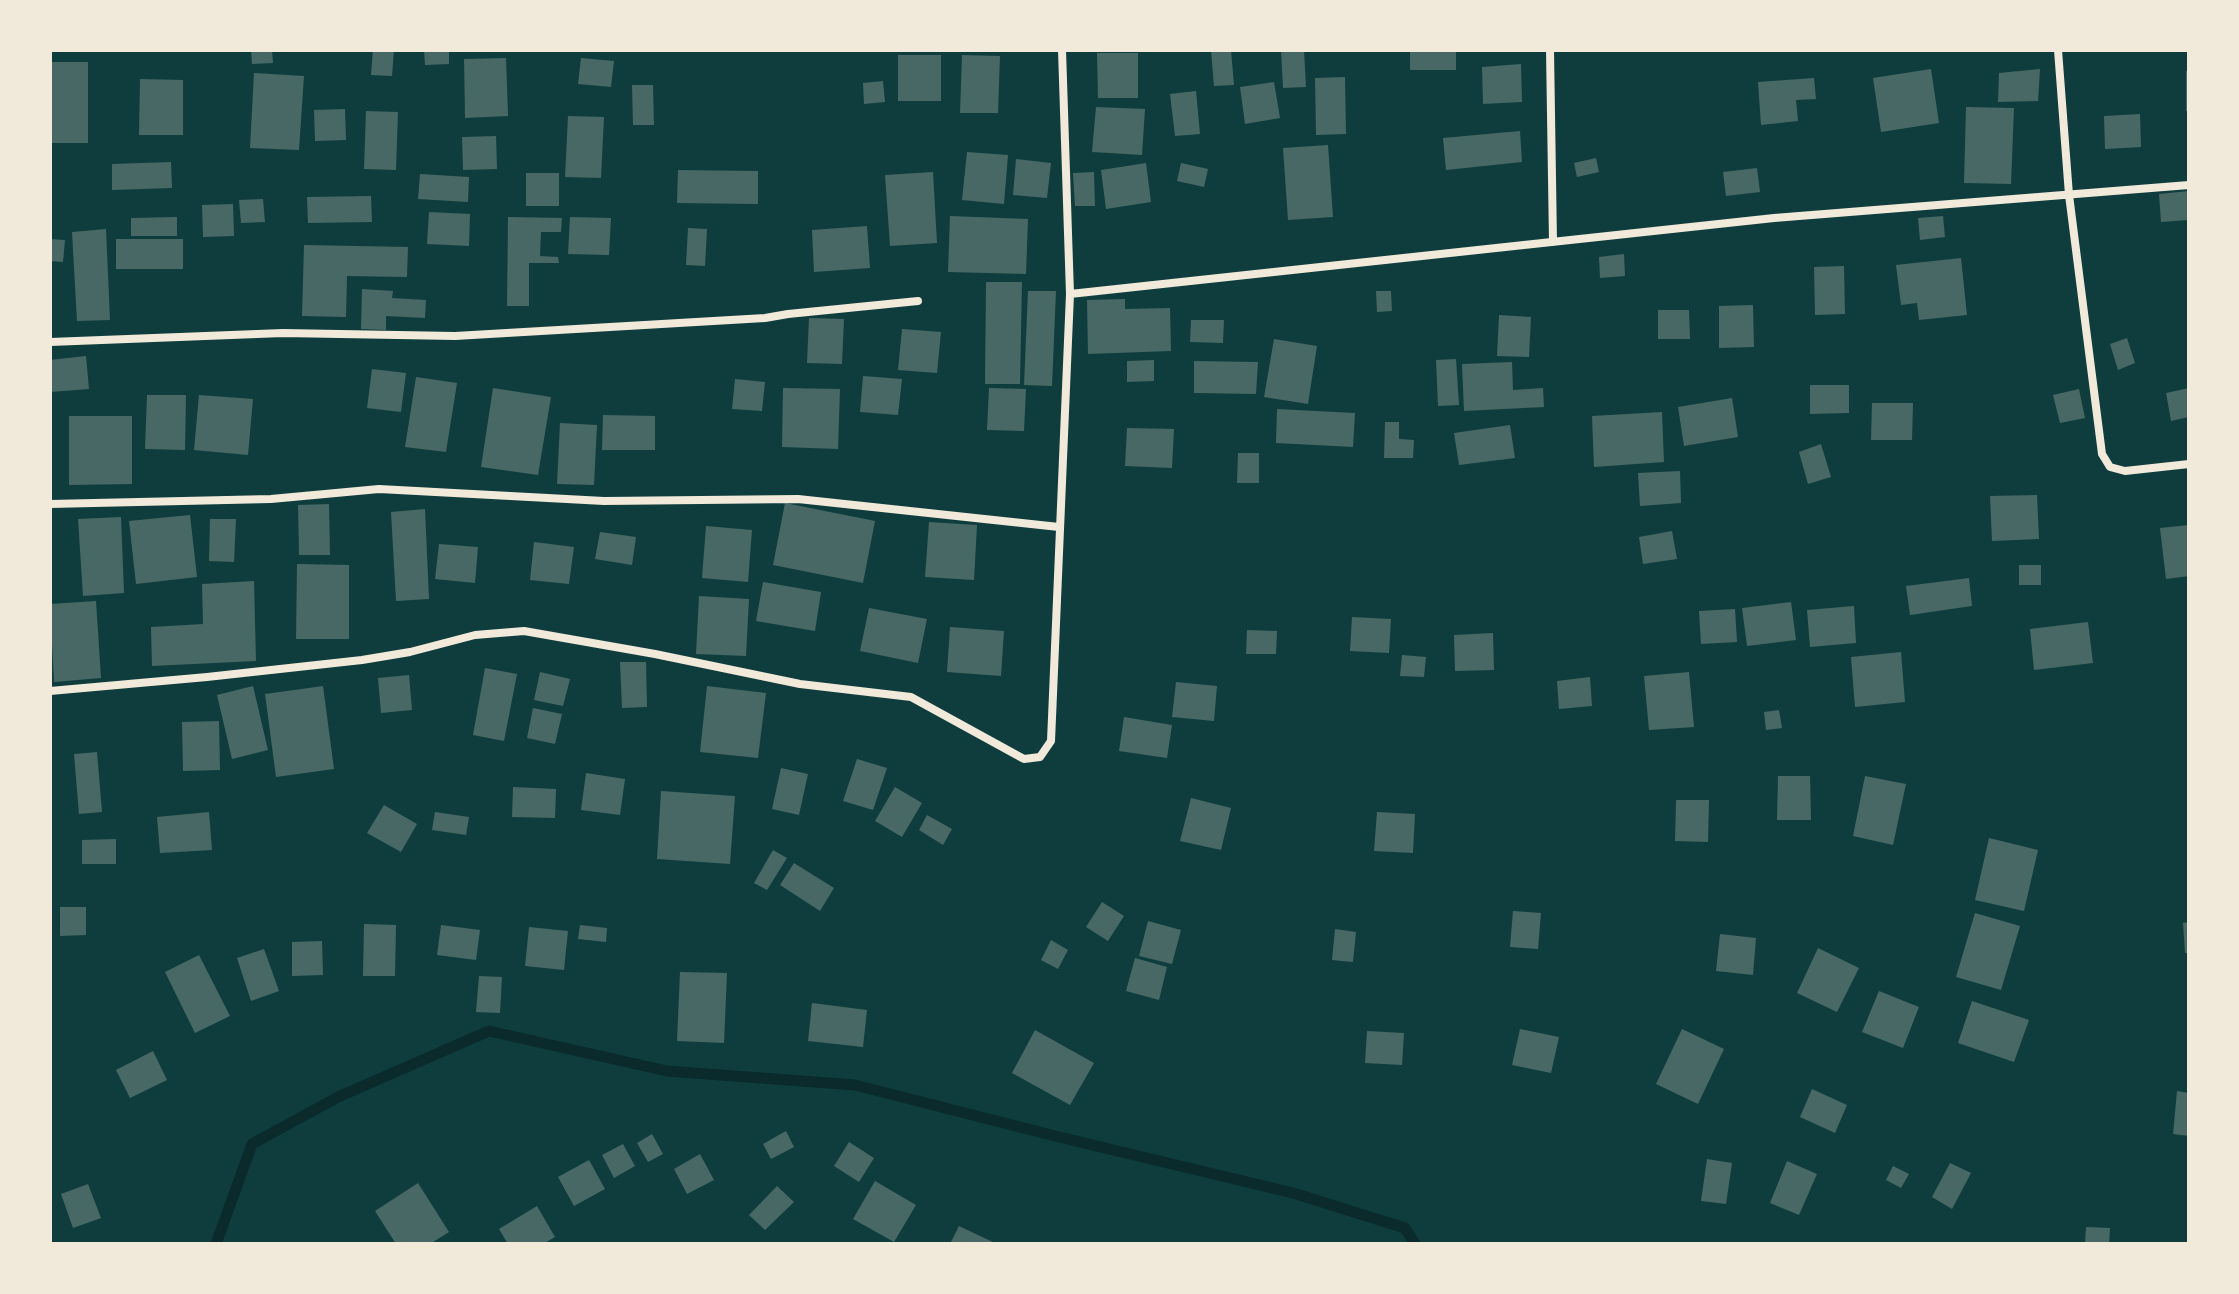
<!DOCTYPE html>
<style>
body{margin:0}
#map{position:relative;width:2239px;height:1294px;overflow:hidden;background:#0f3d3e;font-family:Mulish,sans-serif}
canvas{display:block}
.frame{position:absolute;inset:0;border:52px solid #f1e9da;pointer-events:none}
</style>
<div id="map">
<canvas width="2239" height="1294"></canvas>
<div class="frame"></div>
</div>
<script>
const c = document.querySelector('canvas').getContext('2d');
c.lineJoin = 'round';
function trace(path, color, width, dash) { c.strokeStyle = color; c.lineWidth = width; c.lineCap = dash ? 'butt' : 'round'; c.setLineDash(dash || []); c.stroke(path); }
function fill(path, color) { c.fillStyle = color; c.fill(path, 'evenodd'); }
const stream = new Path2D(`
 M216,1244L252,1144L338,1097L489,1031L667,1071L855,1085L1055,1136L1293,1193L1405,1228L1415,1244`);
const building = new Path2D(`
 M251,50H272L273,63L252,64Z
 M373,50H394L392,76L371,75Z
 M424,50H449V64L425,65Z
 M1231,50L1234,85L1214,86L1211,51Z
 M1281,50H1304L1306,87L1283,88Z
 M1410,50H1456V70H1410Z
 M1097,53H1138V98H1098Z
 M898,55H941V101H898Z
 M962,55L1000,56L998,113H960Z
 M506,58L508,116L465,118L464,59Z
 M581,58L614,61L611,87L578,84Z
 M50,62H88V143H50Z
 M1521,64L1522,102L1483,104L1482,67Z
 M1931,69L1939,123L1881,132L1873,78Z
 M2040,69L2038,101L1998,102L1999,73Z
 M2186,71H2189V111H2186Z
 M254,73L304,76L299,150L250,148Z
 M1345,77L1346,134L1316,135L1315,78Z
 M1814,78L1816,99L1796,100L1798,121L1761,125L1758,82Z
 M140,79L183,80V135H139Z
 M883,81L885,102L864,104L863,83Z
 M1274,82L1280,118L1245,124L1240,87Z
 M632,85H653L654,125H633Z
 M1196,91L1200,134L1175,136L1170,94Z
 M1096,107L1145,109L1142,155L1092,152Z
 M1966,107L2014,108L2011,184L1964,183Z
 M345,109L346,140L315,141L314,110Z
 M366,111L398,112L396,170L364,169Z
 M2140,114L2141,147L2105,149L2104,116Z
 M568,116L604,117L601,178L565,177Z
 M1520,131L1522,162L1446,170L1443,138Z
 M496,136L497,169L463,170L462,137Z
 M1328,145L1333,217L1288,220L1283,148Z
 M967,152L1008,155L1004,204L962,200Z
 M1596,158L1599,172L1577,177L1574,163Z
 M1016,159L1051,163L1047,198L1013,195Z
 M171,162L172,188L112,190V164Z
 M1146,163L1151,202L1106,209L1101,170Z
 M1181,163L1208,169L1204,187L1177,181Z
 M1757,168L1760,192L1726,196L1723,172Z
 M678,170L758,171V204L677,203Z
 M933,172L937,243L890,246L885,175Z
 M1094,172L1095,206H1075L1073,173Z
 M526,173H559V206H526Z
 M420,174L469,177L468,202L418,199Z
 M2189,191V220L2161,222L2159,194Z
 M371,196L372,222L308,223L307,197Z
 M263,199L265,222L241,223L239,200Z
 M233,204L234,236L203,237L202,205Z
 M429,212L470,214L469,246L427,244Z
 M950,216L1028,219L1026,274L948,272Z
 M1943,216L1945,237L1920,240L1918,218Z
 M177,217V236H131V218Z
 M508,217L562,218L561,232H541L540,256L558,257L559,263H529V306H507Z
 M570,217L611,218L609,255L568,254Z
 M867,226L870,268L814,272L812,230Z
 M688,228L707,229L705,266L686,265Z
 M106,229L110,320L77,321L72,232Z
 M50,239L65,240L63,262L50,261Z
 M116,239H183V269H116Z
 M304,245L408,247L407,277L347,276L346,317L302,316Z
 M1624,254L1625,276L1600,278L1599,257Z
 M1961,258L1967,315L1919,320L1917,303L1901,305L1896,265Z
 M1844,266L1845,314L1815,315L1814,267Z
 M986,282H1022L1020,384H985Z
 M362,289L393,291L392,298L426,300L425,318L386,316V330L361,329Z
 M1028,291H1056L1052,386L1024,385Z
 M1376,291H1391L1392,311L1377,312Z
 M1125,299V309L1170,308L1171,351L1088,354L1087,300Z
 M1753,305L1754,347L1719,348V306Z
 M1658,310H1689L1690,339H1658Z
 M1499,315L1531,317L1529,357L1497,356Z
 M809,318L844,319L842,364L807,363Z
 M1191,320H1224L1223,343L1190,342Z
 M902,329L941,332L937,373L898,370Z
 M2127,338L2135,363L2118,370L2110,344Z
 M1274,339L1317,346L1308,404L1264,397Z
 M86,356L89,389L50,392V360Z
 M1456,359L1459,405L1438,406L1436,360Z
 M1154,360V381L1127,382V361Z
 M1194,361L1258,362L1256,394L1194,393Z
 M1512,362L1513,390L1543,388L1544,407L1464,411L1462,364Z
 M372,369L406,373L401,412L367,408Z
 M863,376L902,379L898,415L860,412Z
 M416,377L457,383L446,452L405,447Z
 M735,379L765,382L762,411L732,409Z
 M1810,385H1849V413L1810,414Z
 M493,388L551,397L538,475L481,467Z
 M783,388L840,389L838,449L782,447Z
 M989,388L1026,389L1024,431L987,430Z
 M2189,388V417L2171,421L2166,393Z
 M2079,389L2085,418L2060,423L2053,395Z
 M147,395H186L185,450L145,449Z
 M199,395L253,399L248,455L194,450Z
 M1732,398L1738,437L1684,446L1678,407Z
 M1872,403H1913L1912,440H1871Z
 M1277,409L1355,413L1353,447L1276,443Z
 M1662,412L1664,462L1594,467L1592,416Z
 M603,415L655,416V450H602Z
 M69,416H132V484L69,485Z
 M1385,422H1399V439L1414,440L1413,458H1384Z
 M560,423L597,425L594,485L557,484Z
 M1510,425L1515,458L1459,465L1454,433Z
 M1127,428L1174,429L1172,468L1125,466Z
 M1821,444L1831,477L1808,484L1799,452Z
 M1238,453H1259V483H1237Z
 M1680,471L1681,503L1640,506L1638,473Z
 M2037,495L2039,539L1992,541L1990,496Z
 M785,503L875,521L863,583L773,565Z
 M329,504L330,555H299L298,505Z
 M425,509L429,599L396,601L391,512Z
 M190,515L197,577L136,584L129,521Z
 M121,517L124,593L83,596L78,519Z
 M210,519H236L234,562L209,561Z
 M929,522L977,525L974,580L925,577Z
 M2189,525V576L2166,579L2160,528Z
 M706,526L752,530L748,582L702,578Z
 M1672,531L1677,559L1643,564L1639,537Z
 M600,532L636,537L632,565L595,559Z
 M534,542L574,547L569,584L530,580Z
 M439,544L478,547L475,583L435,579Z
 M297,564L349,565V639H296Z
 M2019,565H2041V585H2019Z
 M1969,578L1972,606L1910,615L1906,586Z
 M254,581L256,661L152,666L151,627L203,624L202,584Z
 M763,582L821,592L815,631L756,621Z
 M699,596L749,599L746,656L696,654Z
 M96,601L101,678L54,682L50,604Z
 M1791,602L1796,640L1747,646L1742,608Z
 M1854,606L1856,643L1810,647L1807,610Z
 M869,608L927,619L918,663L860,651Z
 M1735,609L1737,642L1701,644L1699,611Z
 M1352,617L1391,619L1389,653L1350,651Z
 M2088,622L2093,663L2034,670L2030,629Z
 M950,627L1004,631L1001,676L947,672Z
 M1247,630L1277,631L1276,654H1246Z
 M1493,633L1494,670L1455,671L1454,635Z
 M1901,652L1905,702L1855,707L1851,657Z
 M1402,655L1426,657L1424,677L1400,676Z
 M620,662H646L647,707L622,708Z
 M485,668L517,674L504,741L473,735Z
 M540,672L570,679L563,706L534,700Z
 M1689,672L1694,727L1649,730L1644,676Z
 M409,675L412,710L381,713L378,678Z
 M1590,677L1592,706L1559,709L1557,681Z
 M1176,682L1217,686L1214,721L1172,717Z
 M253,686L268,750L232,759L217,695Z
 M323,686L334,769L276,777L265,694Z
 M707,686L766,693L758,758L700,752Z
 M533,708L562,714L555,744L527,738Z
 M1779,710L1782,728L1766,730L1764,712Z
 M1124,717L1172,725L1167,758L1119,751Z
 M219,721L220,770L183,771L182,722Z
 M97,752L102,812L79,814L74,754Z
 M857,759L887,768L873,810L843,801Z
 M781,768L808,774L799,815L772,809Z
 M586,773L625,779L620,815L581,810Z
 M1778,776H1810L1811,820H1777Z
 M1865,776L1906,784L1893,845L1853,836Z
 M513,787L556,789L555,818L512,817Z
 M895,787L922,803L902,837L875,821Z
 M661,791L735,796L730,864L657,859Z
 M1191,798L1231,808L1221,850L1180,841Z
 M1676,800H1709L1708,842L1675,841Z
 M384,805L417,824L401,852L367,833Z
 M209,812L212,850L160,853L157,817Z
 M435,812L469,817L466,835L432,830Z
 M1377,812L1415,814L1413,853L1374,851Z
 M927,815L952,829L943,845L919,830Z
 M1989,838L2038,850L2024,911L1975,900Z
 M116,839V864H82V840Z
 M773,850L787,858L767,890L754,883Z
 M794,863L834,888L820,911L780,885Z
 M1102,902L1124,916L1108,941L1086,927Z
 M60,907H86V935L60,936Z
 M1513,911L1541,913L1538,949L1510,947Z
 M1975,913L2020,926L2001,990L1956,977Z
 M1148,921L1181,930L1172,964L1139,956Z
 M2189,922V953H2185L2183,923Z
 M364,924L396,925L395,976H363Z
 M441,925L480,930L476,960L437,955Z
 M580,925L607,928L606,942L578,939Z
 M529,927L568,931L564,970L525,966Z
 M1335,929L1356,932L1353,962L1332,960Z
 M1720,934L1756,938L1753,975L1716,971Z
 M1051,940L1068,950L1058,969L1041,960Z
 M322,941L323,975L292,976V942Z
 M1818,948L1859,968L1837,1012L1797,993Z
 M264,949L279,991L251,1001L237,958Z
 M199,955L230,1016L195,1033L165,972Z
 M1135,958L1167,967L1159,1000L1126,991Z
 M680,972L727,973L724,1043L677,1041Z
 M479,976L502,977L500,1013L476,1012Z
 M1879,991L1919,1007L1903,1048L1862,1032Z
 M1972,1001L2029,1020L2014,1062L1958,1043Z
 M812,1003L867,1010L863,1047L808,1041Z
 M1520,1029L1559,1037L1551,1073L1512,1065Z
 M1682,1029L1724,1049L1698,1104L1656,1084Z
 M1035,1030L1094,1063L1070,1105L1012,1073Z
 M1367,1031L1404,1033L1402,1065L1365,1063Z
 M153,1051L167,1080L130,1098L116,1070Z
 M1812,1089L1847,1105L1835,1133L1800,1117Z
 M2177,1091L2189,1093V1136L2173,1134Z
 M786,1131L794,1147L771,1159L763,1144Z
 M652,1134L663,1154L648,1162L637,1143Z
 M849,1142L874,1158L859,1182L834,1166Z
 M623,1144L635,1166L614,1178L602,1155Z
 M700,1154L714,1180L687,1194L674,1169Z
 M1707,1159L1732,1163L1726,1204L1701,1201Z
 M589,1160L605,1189L574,1206L558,1177Z
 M1787,1161L1817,1174L1799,1215L1770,1203Z
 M1950,1163L1971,1173L1952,1209L1932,1197Z
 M1893,1166L1909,1174L1901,1188L1886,1180Z
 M875,1181L916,1205L894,1242L853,1219Z
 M418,1183L449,1232L430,1244H396L375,1211Z
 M88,1184L101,1218L73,1228L61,1194Z
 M777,1186L794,1202L765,1230L749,1215Z
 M537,1206L555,1237L543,1244H508L499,1229Z
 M959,1226L997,1244H950Z
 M2086,1227L2110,1228L2109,1244H2085Z`);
const minor = new Path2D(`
 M1550,50L1553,242
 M2058,50L2069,195L2102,454L2110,467L2125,471L2189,464
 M1070,294L1774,218L2189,185
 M50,342L283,333L455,336L765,318L788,314L918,301
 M50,504L271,499L379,489L604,501L798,499L1059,527
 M50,691L207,677L362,660L410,652L475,635L524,631L655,654L800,684L911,697L1024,759L1040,757L1051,741L1070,294L1062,50`);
trace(stream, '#0a2a2b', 11);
fill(building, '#486865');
trace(minor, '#f1e9da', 8);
</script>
